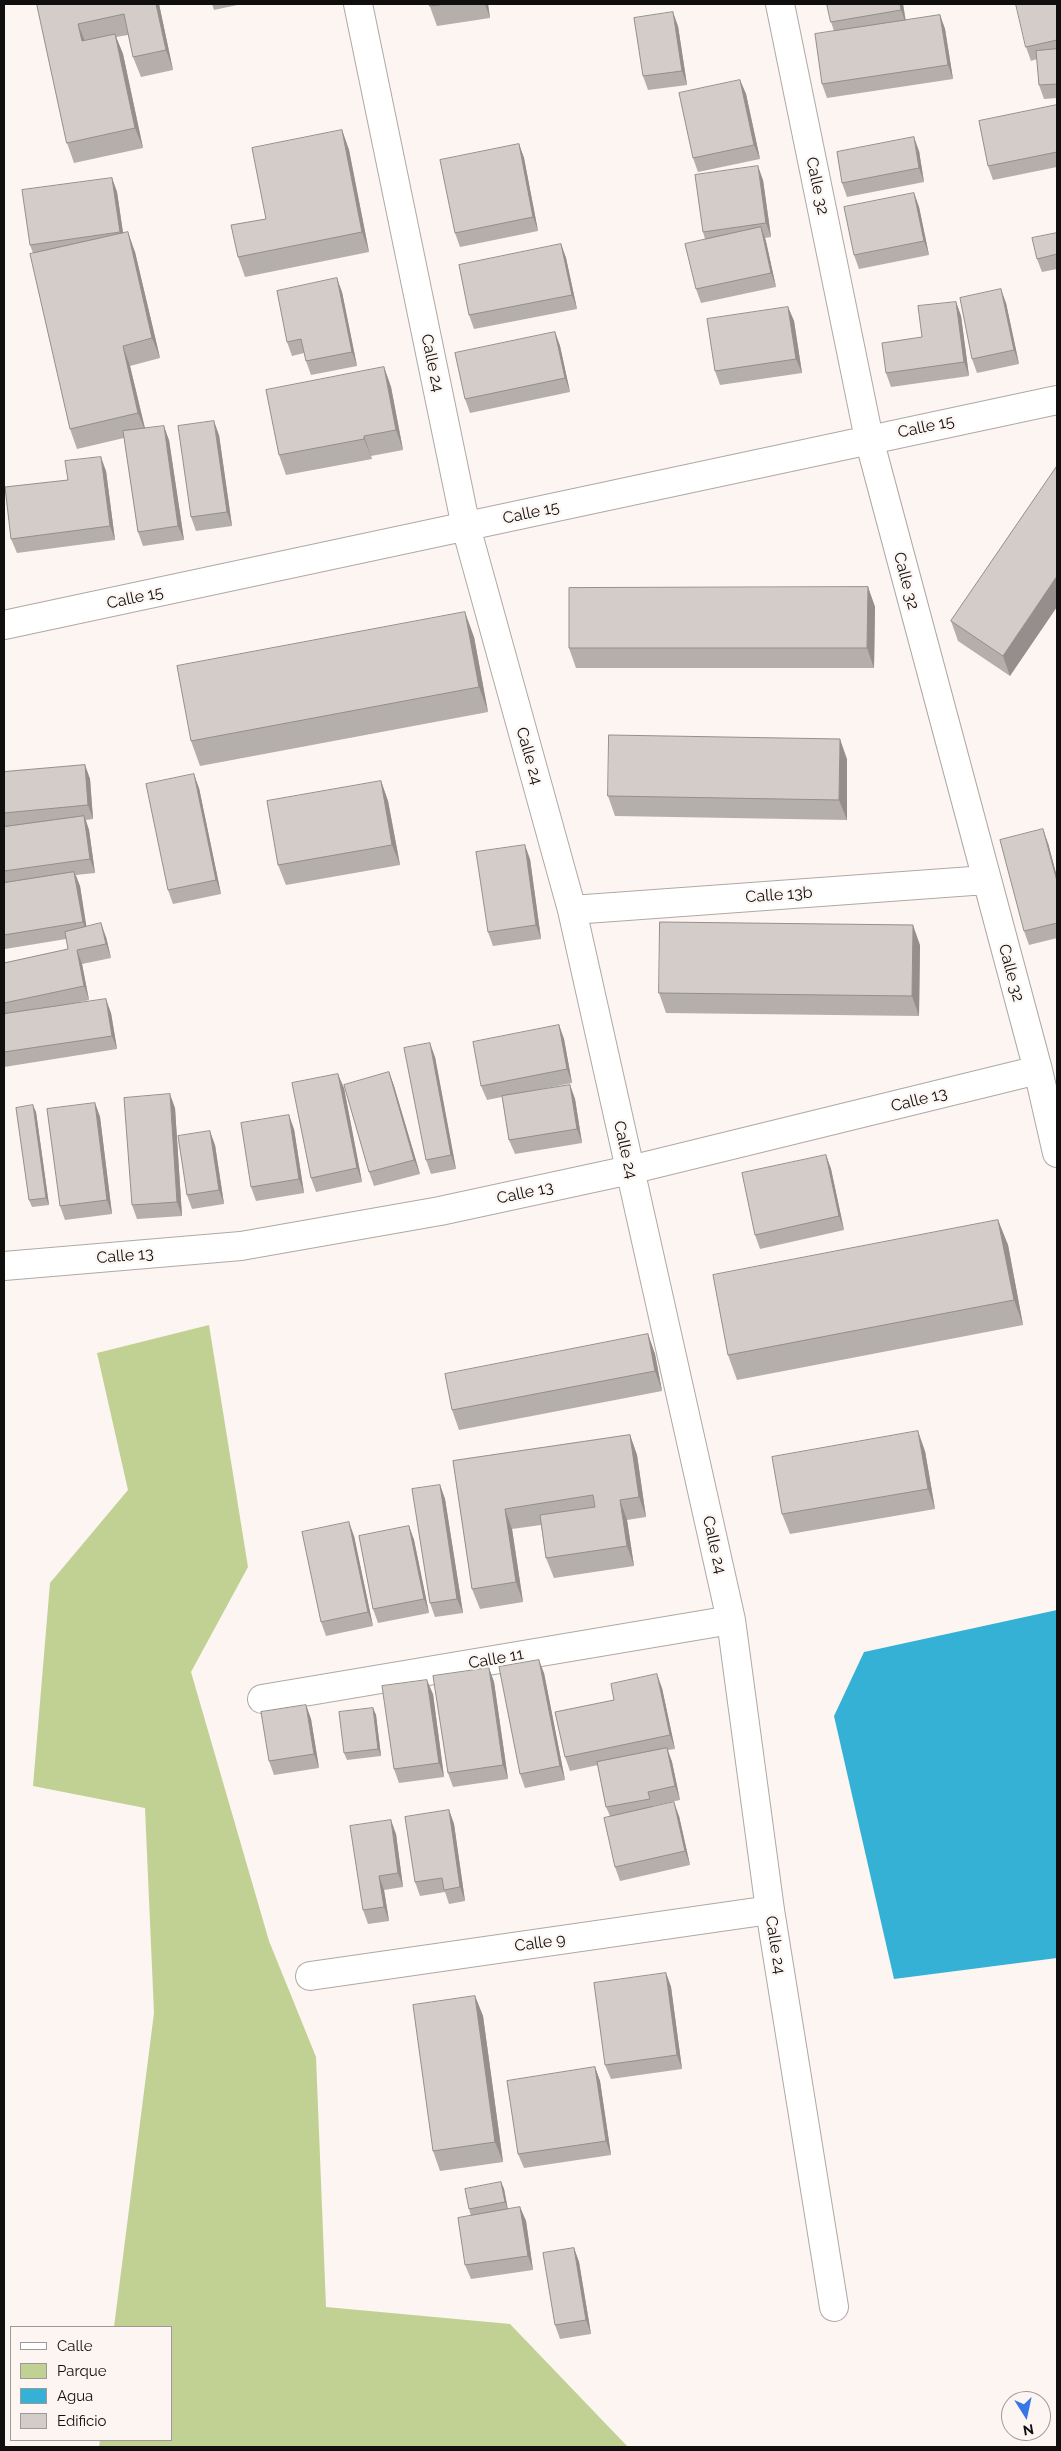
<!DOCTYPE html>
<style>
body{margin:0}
#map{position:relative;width:1061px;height:2451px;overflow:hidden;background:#fcf5f2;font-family:Raleway,sans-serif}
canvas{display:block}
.frame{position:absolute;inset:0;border:5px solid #110f0e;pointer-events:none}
.legend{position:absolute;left:10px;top:2326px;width:162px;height:115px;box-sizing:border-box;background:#fcf5f2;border:1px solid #9e9997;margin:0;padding:6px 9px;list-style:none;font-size:15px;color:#110f0e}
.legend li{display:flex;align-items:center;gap:10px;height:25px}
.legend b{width:25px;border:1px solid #9e9997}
.north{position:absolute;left:1001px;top:2391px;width:50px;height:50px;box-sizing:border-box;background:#fcf5f2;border:1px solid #9e9997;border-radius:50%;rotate:170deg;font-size:14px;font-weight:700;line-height:20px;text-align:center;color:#110f0e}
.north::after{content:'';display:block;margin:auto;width:18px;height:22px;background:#3878e6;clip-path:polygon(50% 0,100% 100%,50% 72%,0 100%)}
</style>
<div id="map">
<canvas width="1061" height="2451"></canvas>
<div class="frame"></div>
<ul class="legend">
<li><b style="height:6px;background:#fff"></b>Calle</li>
<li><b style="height:14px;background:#c0d193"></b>Parque</li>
<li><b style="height:14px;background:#36b1d6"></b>Agua</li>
<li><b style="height:14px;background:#d3ccc8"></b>Edificio</li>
</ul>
<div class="north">N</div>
</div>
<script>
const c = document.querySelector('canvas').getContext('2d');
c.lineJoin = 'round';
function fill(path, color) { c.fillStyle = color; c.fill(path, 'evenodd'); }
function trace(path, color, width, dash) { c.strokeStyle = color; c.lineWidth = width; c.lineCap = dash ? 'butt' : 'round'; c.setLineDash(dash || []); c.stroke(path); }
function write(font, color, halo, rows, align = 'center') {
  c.font = font + ' Raleway,sans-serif'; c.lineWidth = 4.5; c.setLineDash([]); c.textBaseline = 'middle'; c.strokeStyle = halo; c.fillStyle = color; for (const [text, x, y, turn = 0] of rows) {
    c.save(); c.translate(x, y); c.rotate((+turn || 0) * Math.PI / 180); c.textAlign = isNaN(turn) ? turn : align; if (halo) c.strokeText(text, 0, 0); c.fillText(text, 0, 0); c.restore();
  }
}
const green = new Path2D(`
 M209,1325L248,1567L191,1672L269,1941L316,2057L326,2307L510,2324L628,2447H99L100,2440H171V2327H114L154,2013L145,1808L33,1786L50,1583L128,1490L97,1353Z`);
const water = new Path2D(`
 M1057,1610V1958L894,1979L834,1716L864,1652Z`);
const street = new Path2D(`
 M358,4L466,527L572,910L731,1620L770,1910L834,2307
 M780,4L869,439L1038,1070L1057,1153
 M4,625L1057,400
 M572,910L986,880
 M4,1266L241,1246L440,1211L630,1170L1038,1070
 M262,1699L731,1620
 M310,1976L770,1910`);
const wall = new Path2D(`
 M37,4H159L173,70L141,77L133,57L128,35L116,37L123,54L143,148L74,163L67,143Z
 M212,4H242L214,10Z
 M429,4H488L490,18L437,26Z
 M827,4H903L906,21L940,15L945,29L953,79L827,98L822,84L834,31L831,22Z
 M1057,4V98L1044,99L1039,85L1037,59L1031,61L1026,47Z
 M678,26L687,85L648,90L643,76Z
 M740,80L746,94L760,159L698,172L693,158Z
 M1057,105V167L993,180L988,166Z
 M342,130L349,150L369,252L245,277L238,257L266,219Z
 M519,144L524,158L538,231L460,247L455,233Z
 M919,151L924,182L847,197L842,183Z
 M112,178L117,192L123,233L135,252L160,358L130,366L145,428L169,440L184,540L143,546L138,532L124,438L77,449L70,429L33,253L30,245Z
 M763,180L771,237L765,238L776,287L701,303L696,289L705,239L703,232Z
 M914,193L919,207L929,255L859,269L854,255Z
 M1057,233V269L1042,272L1037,259Z
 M561,244L566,258L577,309L474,329L469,315Z
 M342,292L357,366L311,375L306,361L304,353L292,356L287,342Z
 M956,302L961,316L969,376L891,387L886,373L922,337Z
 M1006,303L1019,364L977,373L972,359Z
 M788,307L794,321L802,373L720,385L715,371Z
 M555,332L560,346L570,392L470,413L465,399Z
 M384,367L391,387L403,450L371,456L372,459L286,475L279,455Z
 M219,435L232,526L196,531L191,517Z
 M1057,466L1010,676L958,641L951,621Z
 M106,471L115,540L17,553L11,539Z
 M868,587L875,607L874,668H576L569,648Z
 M474,637L488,712L200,766L191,741Z
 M847,759V820L615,816L608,796Z
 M85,765L90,779L93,819L86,820L89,830L95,873L76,875L80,886L86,927L106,937L111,958L82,964L89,1000L62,1006L111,1013L117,1049L4,1067V963L68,949L66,939L5,949L4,947V772Z
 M381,781L388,801L400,865L286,885L278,865Z
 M199,788L221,894L173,904L168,890Z
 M1048,843L1057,877V938L1029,945L1024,931Z
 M530,859L541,939L493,946L488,932Z
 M920,945L919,1016L666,1013L659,993Z
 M559,1025L564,1039L572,1083L522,1093L570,1085L575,1099L582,1143L515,1154L509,1140L502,1097L487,1100L481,1086Z
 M435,1057L456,1169L431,1174L426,1160Z
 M389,1072L394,1086L420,1174L374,1186L369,1172Z
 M344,1088L362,1182L316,1192L311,1178Z
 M95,1103L100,1117L112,1214L65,1220L60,1206Z
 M175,1108L182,1216L137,1219L132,1205Z
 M36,1112L49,1205L32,1207L29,1200Z
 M294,1129L304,1193L256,1201L251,1187Z
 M215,1145L224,1204L192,1209L187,1195Z
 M826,1155L831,1169L844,1230L760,1249L755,1235Z
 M998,1220L1008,1245L1023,1325L737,1380L728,1355Z
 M648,1334L655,1354L662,1391L459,1430L452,1410Z
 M630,1435L637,1455L646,1517L627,1520L634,1566L554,1578L546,1558L541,1525L512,1529L523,1602L480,1609L472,1589L453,1461Z
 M925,1451L935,1509L790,1534L782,1514Z
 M440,1485L445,1499L463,1613L435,1617L430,1603Z
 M409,1526L414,1540L429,1613L378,1623L373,1609Z
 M354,1536L373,1626L326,1636L321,1622Z
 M489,1668L494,1682L508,1779L453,1787L448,1773Z
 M544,1673L565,1780L525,1788L520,1774Z
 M662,1688L675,1749L668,1750L672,1762L680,1800L653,1806L654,1807L679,1816L690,1865L620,1881L615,1867L610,1816L606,1807L598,1765L570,1771L565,1757L614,1700Z
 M433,1694L444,1777L399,1783L394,1769Z
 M306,1705L311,1719L319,1768L274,1775L269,1761Z
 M373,1708L376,1715L381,1756L347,1760L344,1753Z
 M449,1810L454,1824L465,1901L449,1904L445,1892L420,1896L415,1882Z
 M396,1834L403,1887L384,1890L389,1921L368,1924L363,1910Z
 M666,1973L671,1987L682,2069L611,2079L605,2065Z
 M475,1996L483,2016L503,2162L440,2171L433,2151Z
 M595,2067L600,2081L611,2155L524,2168L518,2154Z
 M501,2182L504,2189L508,2210L520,2207L526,2221L533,2270L471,2279L465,2265L471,2216L469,2209Z
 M574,2248L579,2262L591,2334L560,2339L555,2325Z`);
const shadedWall = new Path2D(`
 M156,4H159L173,70L166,50Z
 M485,4H488L490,18Z
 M900,4H903L906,24L901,10Z
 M673,12L678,26L687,85L682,71Z
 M940,15L945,29L953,79L948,65Z
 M78,24L86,44L82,41Z
 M115,34L123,54L143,148L135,128Z
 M740,80L746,94L760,159L754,145Z
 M342,130L349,150L369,252L362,232Z
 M914,137L919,151L924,182L919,168Z
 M519,144L524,158L538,231L533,217Z
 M758,166L763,180L771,237L766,223Z
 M112,178L117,192L125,246L120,232Z
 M914,193L919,207L929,255L924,241Z
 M761,227L766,241L776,287L771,273Z
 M128,232L135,252L160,358L152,338Z
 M561,244L566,258L577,309L572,295Z
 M337,278L342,292L357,366L352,352Z
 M1001,289L1006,303L1019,364L1014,350Z
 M956,302L961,316L969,376L964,362Z
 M788,307L794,321L802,373L796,359Z
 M555,332L560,346L570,392L565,378Z
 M123,346L130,366L146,433L138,413Z
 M384,367L391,387L403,450L396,430Z
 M214,421L219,435L232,526L227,512Z
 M164,426L169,440L184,540L178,526Z
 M364,436L371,456L372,459L364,439Z
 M101,457L106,471L115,540L110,526Z
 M1057,576V607L1010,676L1003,656Z
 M868,587L875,607L874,668L867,648Z
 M465,612L474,637L488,712L479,687Z
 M840,739L847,759V820L839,800Z
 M85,765L90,779L93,819L88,805Z
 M194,774L199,788L221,894L216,880Z
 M381,781L388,801L400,865L392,845Z
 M84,816L89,830L95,873L90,859Z
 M1043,829L1048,843L1057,877V881Z
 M525,845L530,859L541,939L536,925Z
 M74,872L80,886L88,936L83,922Z
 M101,923L106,937L111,958L106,944Z
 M913,925L920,945L919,1016L912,996Z
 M77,950L82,964L89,1000L84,986Z
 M106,999L111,1013L117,1049L112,1036Z
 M559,1025L564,1039L572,1083L567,1069Z
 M430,1043L435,1057L456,1169L451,1155Z
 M389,1072L394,1086L420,1174L414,1160Z
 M338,1074L344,1088L362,1182L357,1168Z
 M570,1085L575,1099L582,1143L577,1129Z
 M170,1094L175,1108L182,1216L177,1202Z
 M95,1103L100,1117L112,1214L107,1200Z
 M33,1105L36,1112L49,1205L46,1198Z
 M289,1115L294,1129L304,1193L299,1179Z
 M210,1131L215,1145L224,1204L219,1190Z
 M826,1155L831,1169L844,1230L839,1216Z
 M998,1220L1008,1245L1023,1325L1014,1300Z
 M648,1334L655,1354L662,1391L655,1371Z
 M918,1431L925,1451L935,1509L928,1489Z
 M630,1435L637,1455L646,1517L639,1497Z
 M440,1485L445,1499L463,1613L457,1599Z
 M620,1500L627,1520L634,1566L627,1546Z
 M505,1509L512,1529L523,1602L516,1582Z
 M349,1522L354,1536L373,1626L368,1612Z
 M409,1526L414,1540L429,1613L424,1599Z
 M539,1660L544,1673L565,1780L560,1766Z
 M489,1668L494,1682L508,1779L503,1765Z
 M657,1674L662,1688L675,1749L670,1735Z
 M427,1680L433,1694L444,1777L439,1763Z
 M306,1705L311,1719L319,1768L314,1754Z
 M373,1708L376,1715L381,1756L378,1749Z
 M667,1748L672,1762L680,1800L675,1786Z
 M674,1802L679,1816L690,1865L685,1851Z
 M449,1810L454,1824L465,1901L460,1887Z
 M391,1820L396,1834L403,1887L398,1873Z
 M379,1876L384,1890L389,1921L384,1907Z
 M666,1973L671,1987L682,2069L677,2055Z
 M475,1996L483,2016L503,2162L495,2142Z
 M595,2067L600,2081L611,2155L606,2141Z
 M501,2182L504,2189L508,2210L505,2202Z
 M520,2207L526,2221L533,2270L528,2256Z
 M574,2248L579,2262L591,2334L586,2320Z`);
const building = new Path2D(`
 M37,4H156L166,50L133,57L124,14L78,24L82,41L115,34L135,128L67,143Z
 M429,4H447L430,6Z
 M827,4H900L901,10L831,22Z
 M1016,4H1057V40L1026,47Z
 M673,12L682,71L643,76L634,18Z
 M940,15L948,65L822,84L815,34Z
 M1057,49V84L1039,85L1036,51Z
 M740,80L754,145L693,158L679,93Z
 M1057,105V152L988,166L979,121Z
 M342,130L362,232L238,257L231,225L266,219L252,148Z
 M914,137L919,168L842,183L837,152Z
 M519,144L533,217L455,233L440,160Z
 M758,166L766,223L703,232L695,175Z
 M112,178L120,232L30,245L22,190Z
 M914,193L924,241L854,255L844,207Z
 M761,227L771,273L696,289L685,244Z
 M128,232L152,338L123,346L138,413L70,429L30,254Z
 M1057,233V254L1037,259L1032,238Z
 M561,244L572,295L469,315L459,265Z
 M337,278L352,352L306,361L301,339L287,342L277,291Z
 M1001,289L1014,350L972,359L960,298Z
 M956,302L964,362L886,373L882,343L922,337L918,306Z
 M788,307L796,359L715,371L707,319Z
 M555,332L565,378L465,399L455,353Z
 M384,367L396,430L364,436V439L279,455L266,390Z
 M214,421L227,512L191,517L178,426Z
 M164,426L178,526L138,532L123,431Z
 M101,457L110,526L11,539L5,487L68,480L65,461Z
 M1057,466V576L1003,656L951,621Z
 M868,587L867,648H569V588Z
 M465,612L479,687L191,741L177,666Z
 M609,735L840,739L839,800L608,796Z
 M85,765L88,805L4,813V772Z
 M194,774L216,880L168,890L146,784Z
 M381,781L392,845L278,865L267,801Z
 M84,816L90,859L4,871V827Z
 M1043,829L1057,881V923L1024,931L1000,840Z
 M525,845L536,925L488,932L476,852Z
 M74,872L83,922L4,935V883Z
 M660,922L913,925L912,996L659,993Z
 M101,923L106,944L77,950L84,986L4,1003V963L68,949L65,932Z
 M106,999L112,1036L4,1052V1014Z
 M559,1025L567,1069L481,1086L473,1042Z
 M430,1043L451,1155L426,1160L404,1048Z
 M389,1072L414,1160L369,1172L344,1085Z
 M338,1074L357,1168L311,1178L292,1083Z
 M570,1085L577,1129L509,1140L502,1096Z
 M170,1094L177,1202L132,1205L124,1098Z
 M95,1103L107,1200L60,1206L47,1109Z
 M33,1105L46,1198L29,1200L16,1108Z
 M289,1115L299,1179L251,1187L241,1123Z
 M210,1131L219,1190L187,1195L178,1136Z
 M826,1155L839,1216L755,1235L742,1173Z
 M998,1220L1014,1300L728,1355L713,1275Z
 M648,1334L655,1371L452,1410L445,1374Z
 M918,1431L928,1489L782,1514L772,1457Z
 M630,1435L639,1497L620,1500L627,1546L546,1558L540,1515L595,1507L593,1495L505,1509L516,1582L472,1589L453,1461Z
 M440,1485L457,1599L430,1603L412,1489Z
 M349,1522L368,1612L321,1622L302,1532Z
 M409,1526L424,1599L373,1609L359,1536Z
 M539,1660L560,1766L520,1774L499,1667Z
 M489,1668L503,1765L448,1773L433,1676Z
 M657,1674L670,1735L565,1757L555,1712L614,1700L611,1684Z
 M427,1680L439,1763L394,1769L382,1686Z
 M306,1705L314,1754L269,1761L261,1712Z
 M373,1708L378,1749L344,1753L339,1712Z
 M667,1748L675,1786L648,1792L650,1799L606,1807L597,1762Z
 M674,1802L685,1851L615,1867L604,1818Z
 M449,1810L460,1887L444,1890L442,1878L415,1882L405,1817Z
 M391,1820L398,1873L379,1876L384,1907L363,1910L350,1826Z
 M666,1973L677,2055L605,2065L594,1983Z
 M475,1996L495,2142L433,2151L413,2005Z
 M595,2067L606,2141L518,2154L507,2081Z
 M501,2182L505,2202L469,2209L465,2189Z
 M520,2207L528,2256L465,2265L458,2218Z
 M574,2248L586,2320L555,2325L543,2253Z`);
const streetNames = [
 ["Calle 32",817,186,78],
 ["Calle 24",432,363,78],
 ["Calle 15",926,427,-12],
 ["Calle 15",531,513,-12],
 ["Calle 32",906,581,75],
 ["Calle 15",135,598,-12],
 ["Calle 24",529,756,74],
 ["Calle 13b",779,895,-4],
 ["Calle 32",1011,973,75],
 ["Calle 13",919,1100,-14],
 ["Calle 24",625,1150,77],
 ["Calle 13",525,1193,-12],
 ["Calle 13",125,1256,-5],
 ["Calle 24",714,1545,77],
 ["Calle 11",496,1659,-10],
 ["Calle 9",540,1943,-8],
 ["Calle 24",775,1945,81]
];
fill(green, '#c0d193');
fill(water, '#36b1d6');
trace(street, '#afa9a5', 30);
trace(street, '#fff', 28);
fill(wall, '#b5afac');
fill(shadedWall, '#948f8c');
fill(building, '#d3ccc8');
trace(building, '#948f8c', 1);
write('16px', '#110f0e', '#fcf5f2', streetNames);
</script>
